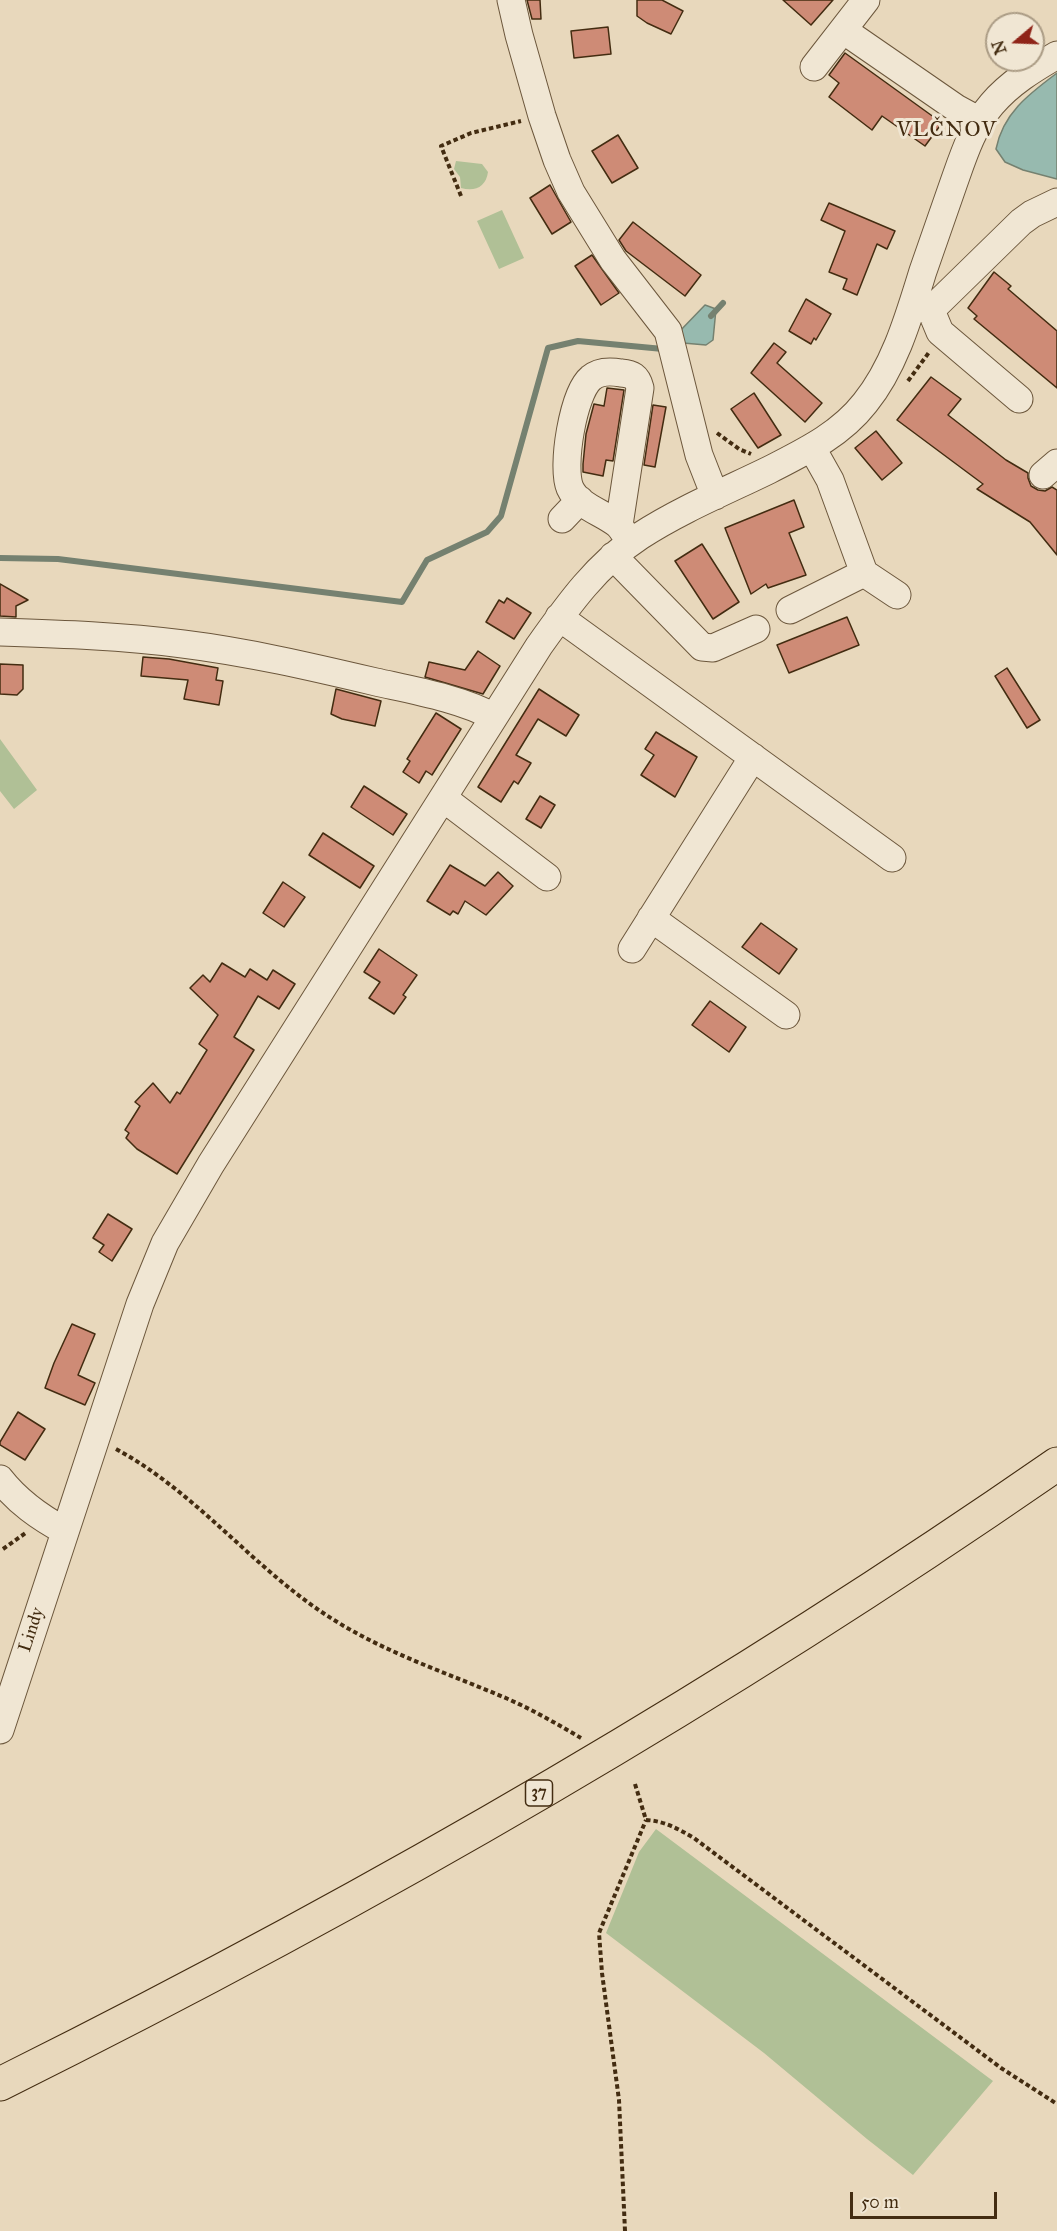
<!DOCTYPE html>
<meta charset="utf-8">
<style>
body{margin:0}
#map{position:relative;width:1057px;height:2231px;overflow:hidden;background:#e8d8bc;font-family:"IM FELL Great Primer",serif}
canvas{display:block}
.north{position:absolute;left:985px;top:12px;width:60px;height:60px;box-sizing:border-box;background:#f0e6d3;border:2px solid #ab9c85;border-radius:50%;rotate:251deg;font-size:16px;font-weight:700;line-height:24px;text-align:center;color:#432c11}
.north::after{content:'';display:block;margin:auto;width:21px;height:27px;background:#8f2418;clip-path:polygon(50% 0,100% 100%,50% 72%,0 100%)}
.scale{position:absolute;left:850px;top:2192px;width:147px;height:27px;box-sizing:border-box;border:3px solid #432c11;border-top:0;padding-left:8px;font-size:18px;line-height:21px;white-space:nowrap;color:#432c11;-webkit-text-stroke:4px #f0e6d3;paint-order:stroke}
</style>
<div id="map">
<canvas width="1057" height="2231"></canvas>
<div class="north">N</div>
<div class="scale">50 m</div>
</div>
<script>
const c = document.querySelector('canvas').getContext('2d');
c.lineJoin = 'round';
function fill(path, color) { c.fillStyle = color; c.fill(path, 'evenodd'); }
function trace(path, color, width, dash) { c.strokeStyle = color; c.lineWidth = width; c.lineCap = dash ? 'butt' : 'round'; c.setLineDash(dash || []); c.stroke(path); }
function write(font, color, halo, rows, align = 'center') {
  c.font = font + ' "IM FELL Great Primer",serif'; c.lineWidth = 6; c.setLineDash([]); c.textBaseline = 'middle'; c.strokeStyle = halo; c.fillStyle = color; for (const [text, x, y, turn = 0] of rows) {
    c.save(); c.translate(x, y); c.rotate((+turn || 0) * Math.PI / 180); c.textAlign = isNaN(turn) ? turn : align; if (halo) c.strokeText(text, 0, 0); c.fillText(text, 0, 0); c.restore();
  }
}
const green = new Path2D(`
 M456,161L482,164L488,172C486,187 475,192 461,188L460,177L454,169Z
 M502,210L524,258L499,269L477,221Z
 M0,739L37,790L14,809L0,791Z
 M656,1829L993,2081L913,2175L867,2139L764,2053L606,1933L639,1852Z`);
const water = new Path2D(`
 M1057,73V179L1023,170L1005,162L996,149C1003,113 1029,94 1057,73Z
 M705,305L716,309L713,340L706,345L683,343L677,334Z`);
const stream = new Path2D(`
 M711,316L723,303
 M0,558L58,559L402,602L427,560L487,532L501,516L548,348L578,341L663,349L666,347`);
const building = new Path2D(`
 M527,0H540L541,19H532Z
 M637,0H662L683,11L671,34L647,23L637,16Z
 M783,0H833L811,25Z
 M608,27L611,54L574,58L571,31Z
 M845,53L942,123L925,146L882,116L872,130L829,97L839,83L829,75Z
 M618,135L638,168L612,183L592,151Z
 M550,185L571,222L552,234L530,198Z
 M829,203L895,231L887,249L877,244L857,295L843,289L847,279L829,272L845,231L821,220Z
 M633,222L701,275L685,296L626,251L619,240Z
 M592,255L619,293L601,305L575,266Z
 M994,272L1011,286L1008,289L1057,331V388L974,319L977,316L968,308Z
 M806,299L831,314L816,340L814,338L811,344L789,331Z
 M774,343L786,352L777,363L822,403L805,422L751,373Z
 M931,377L961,399L948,415L1006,460L1028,473V478L1031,486L1038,490L1045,491L1052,487L1057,490V555L1030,522L977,489L983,484L897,420Z
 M607,388L624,390L613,461L606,460L603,476L583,472V464L586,434L594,404L604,406Z
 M754,393L781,435L758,448L731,409Z
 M653,405L666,407L655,467L644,465Z
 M876,431L902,463L882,480L855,448Z
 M794,500L804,527L789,533L806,575L768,588L766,584L751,594L725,528Z
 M702,544L739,602L713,619L675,561Z
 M0,584L28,600L16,606V617L0,616Z
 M507,598L531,613L514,639L486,622L499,600L504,603Z
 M847,617L859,645L789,673L777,645Z
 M478,651L500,666L483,694L425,677L429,662L465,670Z
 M143,657L169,659L218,668L216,680L223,681L219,705L184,699L188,680L141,676Z
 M0,664L23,665V689L17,695L0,694Z
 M1007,668L1040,720L1027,728L995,676Z
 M336,689L381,701L375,726L342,719L331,714Z
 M539,689L579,715L566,736L538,719L516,755L531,763L518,784L514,781L501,802L478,787Z
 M436,713L461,729L432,775L426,771L419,783L403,772L410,761L407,759Z
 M656,732L697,757L675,797L641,775L654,755L645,749Z
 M364,786L407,814L393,835L351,807Z
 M540,796L555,805L541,828L526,819Z
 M323,833L374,866L360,888L309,855Z
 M450,865L485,886L498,872L513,886L486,915L465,901L458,914L453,911L450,915L427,901Z
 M283,882L305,897L284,927L263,913Z
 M761,923L797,949L779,974L742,947Z
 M379,949L417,975L403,995L406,997L394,1014L369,998L380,982L364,972Z
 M222,963L245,977L250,969L267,980L273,970L295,984L279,1009L258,996L234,1037L254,1050L177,1174L137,1149L126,1138L129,1133L125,1130L140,1106L135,1102L153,1083L170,1103L177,1092L180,1094L207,1050L199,1044L218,1015L190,988L203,975L210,982Z
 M710,1001L746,1027L729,1052L692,1025Z
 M108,1214L132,1229L112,1261L99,1252L104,1245L93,1238Z
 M72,1324L95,1334L78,1375L95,1383L85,1405L45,1388L54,1363Z
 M18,1412L45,1429L25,1460L0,1445V1442Z`);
const path = new Path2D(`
 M461,196L441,146L471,133L521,121
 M908,381L930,351
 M717,433L739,449L751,454
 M116,1449C199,1494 255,1571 334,1620C388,1654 450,1674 508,1699C533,1710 557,1724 581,1738
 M3,1549L27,1532
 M635,1784L646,1820C665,1821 678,1829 694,1838L1001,2068L1057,2104
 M625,2231L619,2100L602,1973L599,1933L646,1820`);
const minor = new Path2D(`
 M511,0L519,35L542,116L557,160L571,192L613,260L668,331L699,455L715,496
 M843,30L956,108L980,121
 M814,67L866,0
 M912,306L923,309L936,305L1021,222L1032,214L1057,202
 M930,308L940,332L1019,399
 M812,448L830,480L864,573L897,595
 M1043,475L1057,463
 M562,519L580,500
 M619,525L640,388C637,376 632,374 621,373C610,371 599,371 591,378C573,393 561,467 570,488C578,506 602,512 617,524C622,528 626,536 630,543
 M613,556L702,647L713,648L756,629
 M790,610L864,573
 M559,617L892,858
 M0,632C61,634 122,636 183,644C248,652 312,667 376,682C412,690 463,699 494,717
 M443,798L547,877
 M651,918L786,1015
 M632,949L753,757
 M0,1479C18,1502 39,1517 65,1531
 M0,1730L140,1304L165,1243L211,1164L539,646C568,605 597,564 640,536C680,510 726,491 769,470C804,452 840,435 865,403C895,366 909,316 923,271C933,242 943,214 953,185C963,157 972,127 992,104C1010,83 1033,69 1057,55`);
const major = new Path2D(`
 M0,2084C366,1902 721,1697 1057,1464`);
const shields = [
 [539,1793,27]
];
const shieldNames = [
 ["37",539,1793]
];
const streetNames = [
 ["Lindy",32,1630,-72]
];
const quarterNames = [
 ["VLČNOV",947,131]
];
fill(green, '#b0c096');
fill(water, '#97baaf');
trace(water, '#758170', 1.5);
trace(stream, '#758170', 6);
fill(building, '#ce8b76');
trace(building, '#432c11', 1.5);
trace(minor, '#6c573c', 29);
trace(major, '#432c11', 35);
trace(path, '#432c11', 4, [4.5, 3]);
trace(minor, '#f0e6d3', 27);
trace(major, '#e8d8bc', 33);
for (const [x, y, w] of shields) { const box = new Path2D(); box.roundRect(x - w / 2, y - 13, w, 26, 4.5); c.fillStyle = '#f0e6d3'; c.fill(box); trace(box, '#432c11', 1.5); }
write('bold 16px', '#432c11', null, shieldNames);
write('18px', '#432c11', '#f0e6d3', streetNames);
c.letterSpacing = '1.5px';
write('21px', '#432c11', '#f0e6d3', quarterNames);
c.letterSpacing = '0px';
</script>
